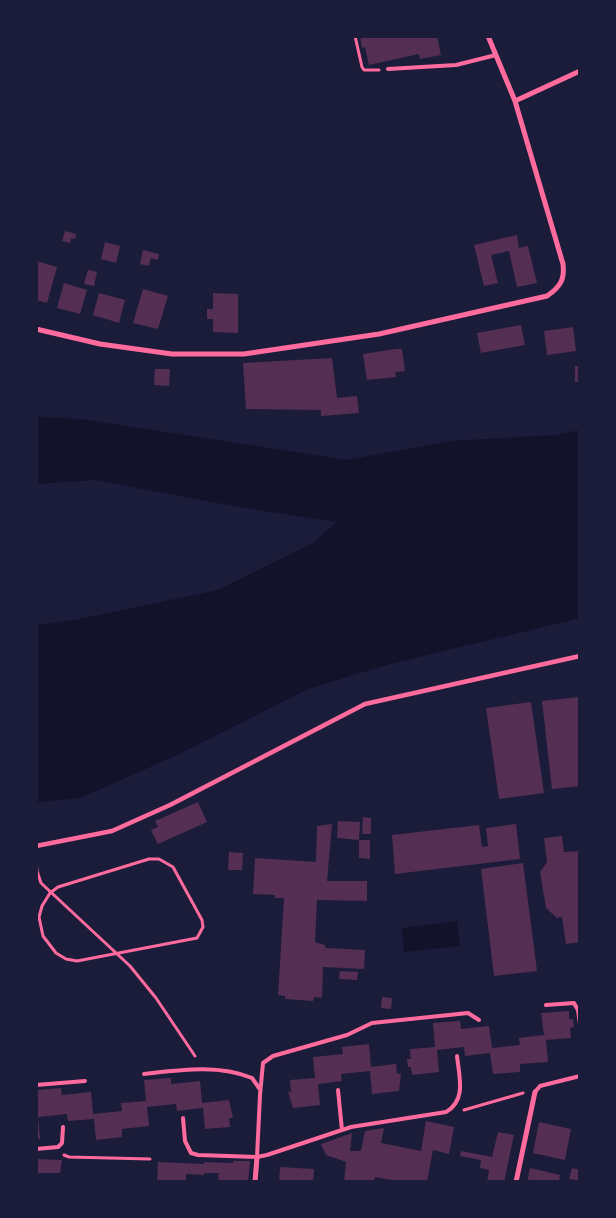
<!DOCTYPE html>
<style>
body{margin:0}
#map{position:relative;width:616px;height:1218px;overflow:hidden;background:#1b1b3a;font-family:Signika,sans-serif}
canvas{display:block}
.frame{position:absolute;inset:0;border:38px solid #1b1b3a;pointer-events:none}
</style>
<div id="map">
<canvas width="616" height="1218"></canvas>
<div class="frame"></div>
</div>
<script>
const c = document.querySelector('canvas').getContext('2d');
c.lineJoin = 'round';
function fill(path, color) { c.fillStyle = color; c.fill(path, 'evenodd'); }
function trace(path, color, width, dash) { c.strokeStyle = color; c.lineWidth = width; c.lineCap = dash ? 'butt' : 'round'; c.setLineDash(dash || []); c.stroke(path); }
const water = new Path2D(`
 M36,417L81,419L347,460L452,441L557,435L580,430V618L390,664L308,689L175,756L80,798L36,802V625L75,620L218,590L313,543L336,522L239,507L95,480L36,484Z
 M457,921L460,946L404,952L402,928Z`);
const building = new Path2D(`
 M360,36H437L441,55L420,59L419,54L369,65L365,47L362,48Z
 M65,231L76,234L75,239L71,238L70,243L62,241Z
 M517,235L519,248L528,246L537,283L517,287L509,251L491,255L498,283L484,286L474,245Z
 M105,242L120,246L116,263L101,259Z
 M143,250L159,254L158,260L151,258L149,266L140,264Z
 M36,261L57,267L47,303L36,300Z
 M88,270L97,272L94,286L84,284Z
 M64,283L87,290L80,314L57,308Z
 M143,289L168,296L158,329L133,323Z
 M99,293L125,300L119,323L93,315Z
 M213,293L238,294V333L213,332V319H207V309H213Z
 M521,325L525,345L481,353L477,333Z
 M573,327L576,351L547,355L544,331Z
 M396,349H402L405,371L395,372L396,377L367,380L363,354Z
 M332,358L337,398L357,396L359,413L321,416V410L246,409L243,363Z
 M575,366H580V382H575Z
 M155,369H170L169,386L154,385Z
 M580,697V786L552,789L542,701Z
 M531,702L544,793L499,799L486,708Z
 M198,802L207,822L158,844L151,830L158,827L155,821Z
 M363,817L371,818V834H362Z
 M338,821L360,822L359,840L337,838Z
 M332,824L327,881H367V901L317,900L315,942L325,945V948L365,950L364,969L323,967L322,998L314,997L313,1001L285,999V996L278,995L284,898H275V895L253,894L255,858L316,862L317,826Z
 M516,824L520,859L395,874L392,835L479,825L482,847L488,846L486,828Z
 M562,836L564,852L580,851V942L566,944L562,917L557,918L546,908L540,872L547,862L544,838Z
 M359,840H370V859L359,858Z
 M229,852L243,853L242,870H228Z
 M523,863L537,971L494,976L481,869Z
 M340,971L358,972L357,980L339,979Z
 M382,997L392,998L391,1009L381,1008Z
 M569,1011V1019H573L574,1027L570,1028L571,1038L546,1040L548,1062L520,1064V1072L493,1074L490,1053L465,1056L464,1047L437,1050L439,1072L412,1075L411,1067H408L407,1059H411L410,1049L435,1047L433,1023L460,1021L461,1029L489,1026L492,1048L520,1045L519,1038L544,1035L541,1013Z
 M369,1044L371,1067L396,1064L397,1074L401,1073L399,1091L372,1094L370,1071L341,1074L342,1081L318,1084L320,1105L293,1108L288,1092H291L290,1080L315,1078L313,1057L343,1054L342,1047Z
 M171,1078V1084L200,1081L202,1103L229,1100L233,1118H229L230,1127L205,1129L203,1108L177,1111L176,1104L147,1107L149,1126L122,1129V1137L96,1140L94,1119L68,1121L67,1114L38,1117L40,1139H36V1090L61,1088L62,1095L91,1092L93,1114L122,1111L121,1103L146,1101L144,1080Z
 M426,1121L454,1127L449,1154L433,1150L427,1182H401L375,1177L374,1182L363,1180L344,1182L346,1162L326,1155L321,1144L352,1133L350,1151H361L365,1131L384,1128L381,1143L421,1151Z
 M539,1122L571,1129L565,1160L533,1153Z
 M498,1132L514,1135L504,1182H487L489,1170L480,1168L481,1160L460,1156L461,1151L492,1157Z
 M36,1159L62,1160L60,1173H36Z
 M233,1161H250L248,1182H218L219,1173H204V1175L186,1174V1182H157L158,1162L204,1164V1162L233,1163Z
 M280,1167L314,1169L313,1182H279Z
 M530,1168L560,1175L559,1182H527Z
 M572,1168L580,1170V1181L569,1179Z`);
const path = new Path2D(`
 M355,36L362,67L364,70H379
 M36,859L37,871L41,883L130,966L156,998L195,1056
 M149,859H159L173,867L202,920L203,927L197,938L77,961L66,959L56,953L43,936L39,917L42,906L50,893L58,887Z
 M464,1110L523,1093
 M64,1155L69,1157L150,1159`);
const service = new Path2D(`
 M388,69L456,65L496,55
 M546,1005L574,1003L578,1010L580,1024
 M144,1074C180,1070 218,1064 252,1078L259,1088
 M36,1085L85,1081
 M338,1090L342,1130
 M535,1092L540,1086L580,1076
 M260,1095L263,1063L273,1056L347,1035L372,1023L468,1013L479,1020
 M183,1118L185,1141L191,1153L198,1155L257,1157L267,1155L351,1127L446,1112C467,1100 459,1076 457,1056
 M36,1149L58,1147L62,1143L63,1127
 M257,1157L260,1095`);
const pedestrian = new Path2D(`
 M36,846L112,831L170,805L365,704L580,656`);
const minor = new Path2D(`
 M515,101L580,71
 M36,329L100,344L172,354H244L379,334L547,296C560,287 565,280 563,264L515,101L488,36
 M255,1182L257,1157
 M516,1182L535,1092`);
fill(water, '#12122b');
fill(building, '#542f53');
trace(path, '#ff6b9d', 3);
trace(service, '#ff6b9d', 4);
trace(pedestrian, '#ff6b9d', 4.5);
trace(minor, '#ff6b9d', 5);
</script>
